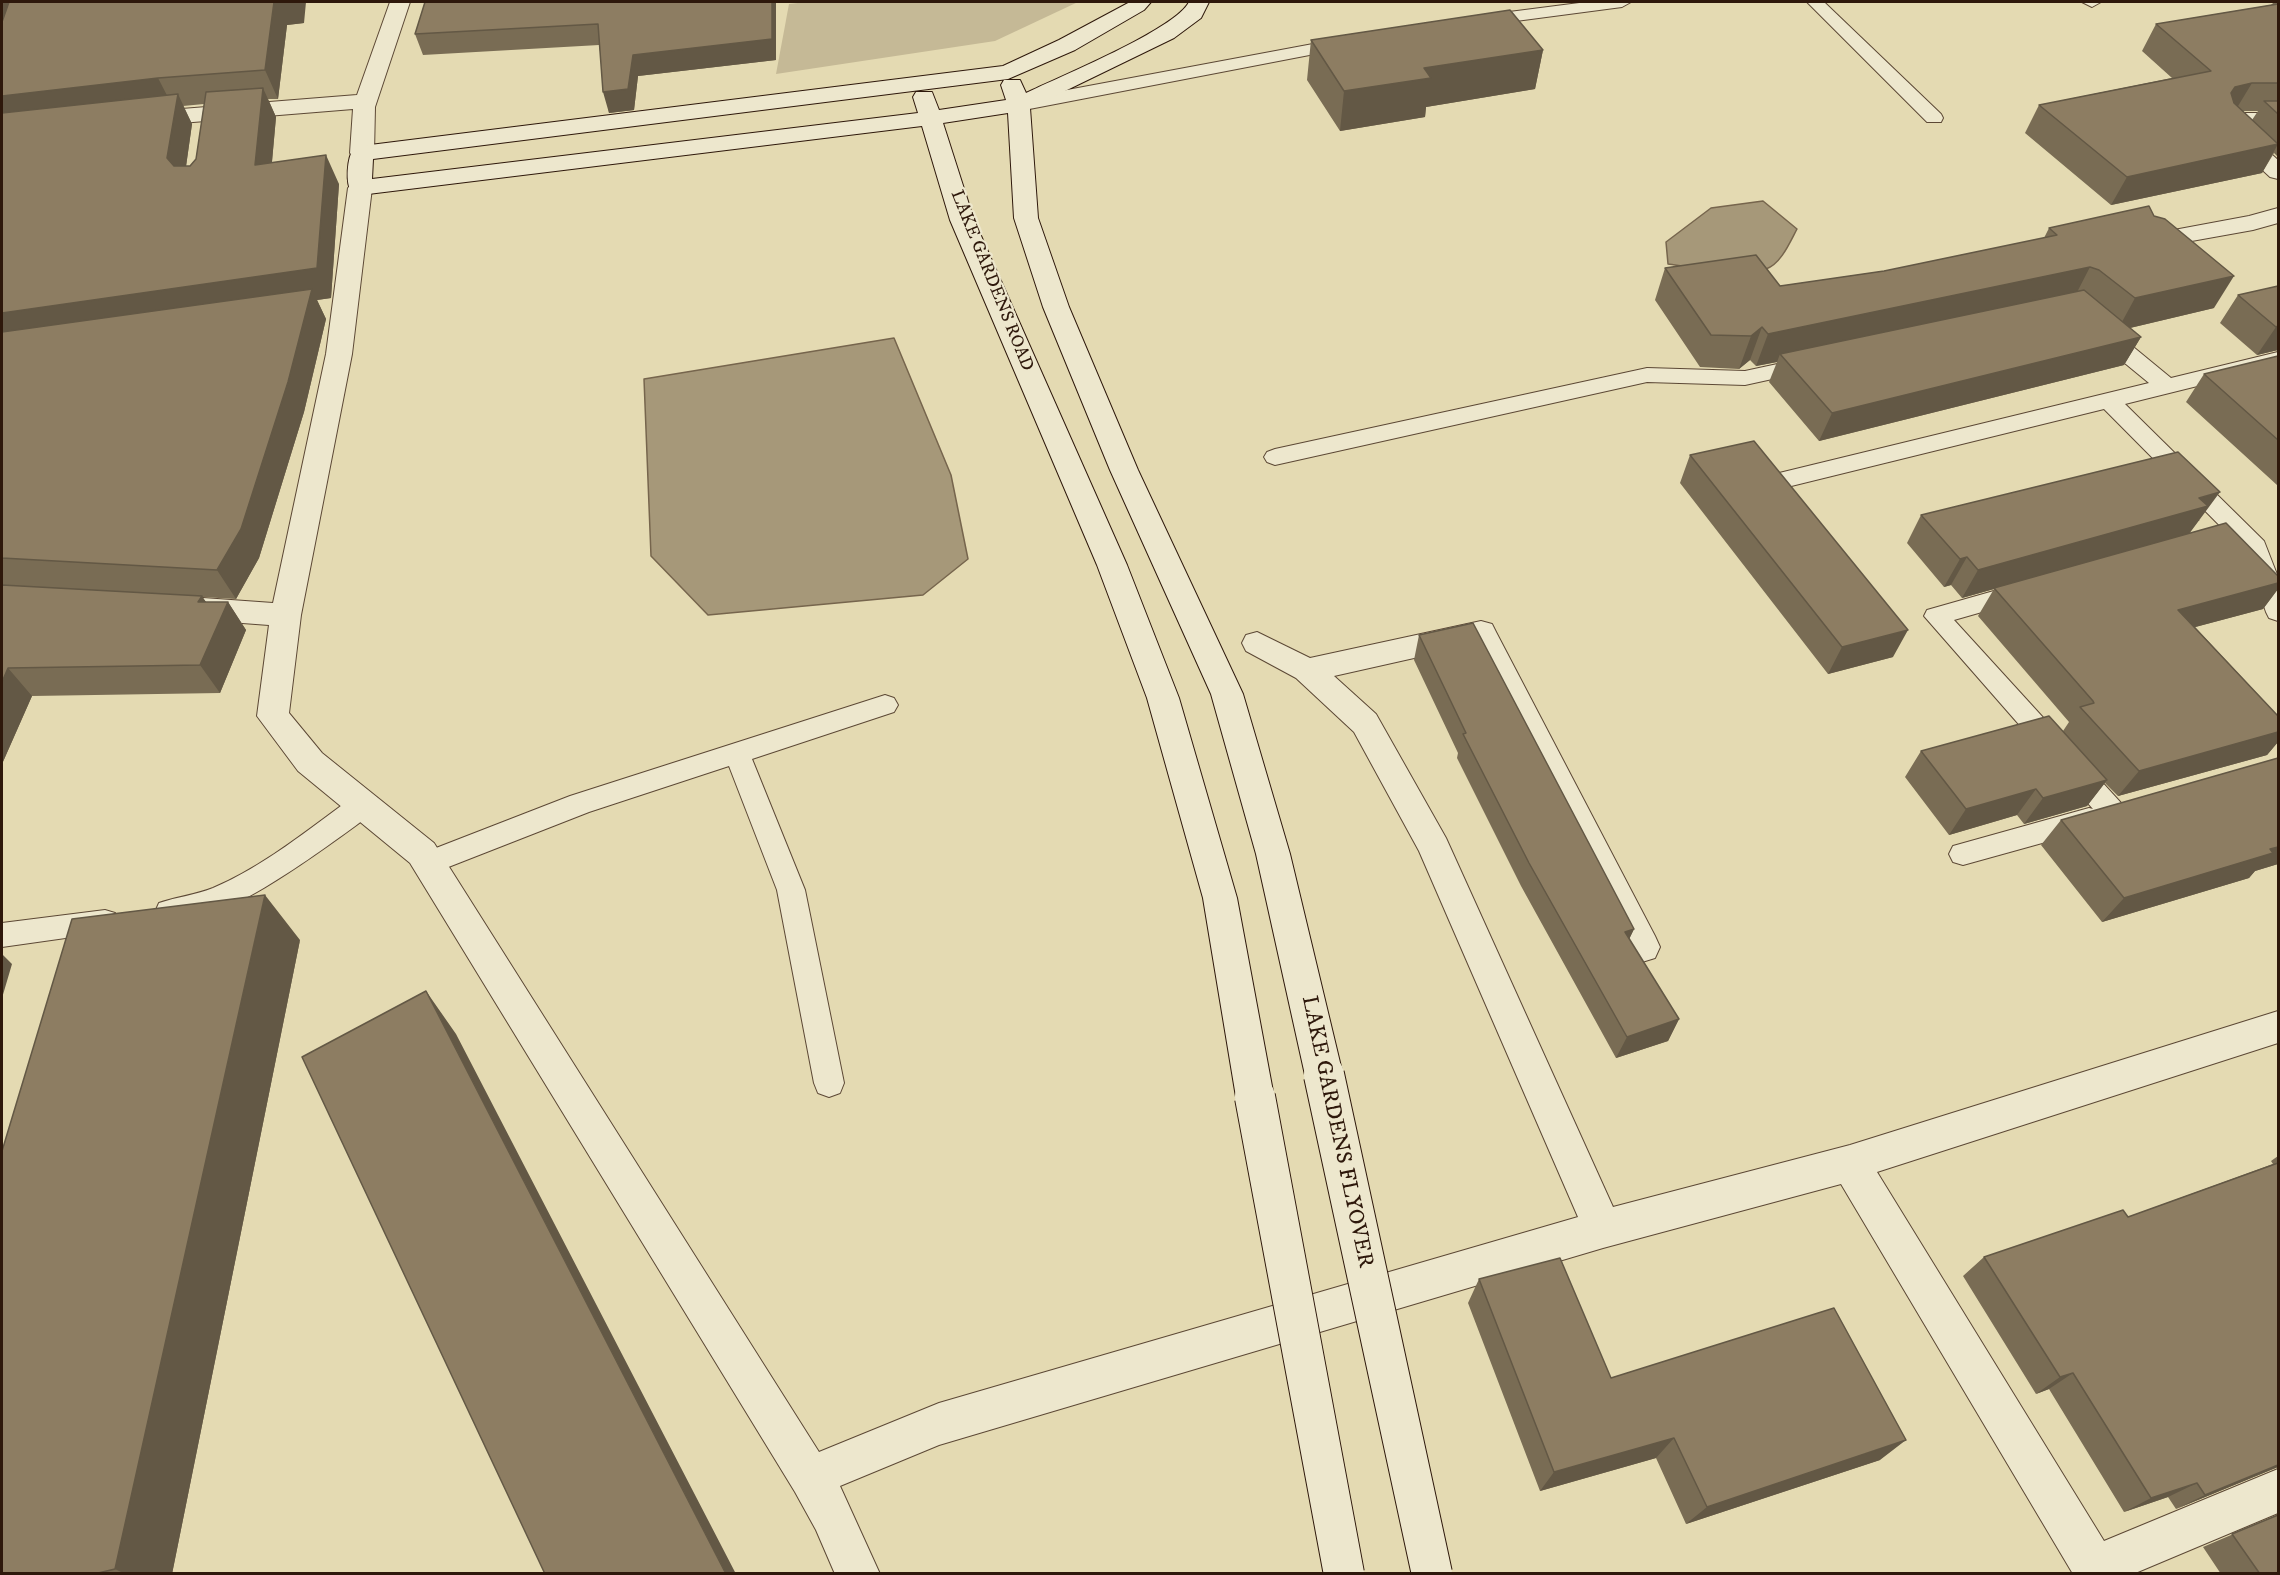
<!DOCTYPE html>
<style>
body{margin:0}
#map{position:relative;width:2280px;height:1575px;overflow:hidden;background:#e4dab2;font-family:"IM FELL DW Pica",serif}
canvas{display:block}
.frame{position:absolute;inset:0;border:3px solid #2e180b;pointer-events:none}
</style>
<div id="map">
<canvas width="2280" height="1575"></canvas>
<div class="frame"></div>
</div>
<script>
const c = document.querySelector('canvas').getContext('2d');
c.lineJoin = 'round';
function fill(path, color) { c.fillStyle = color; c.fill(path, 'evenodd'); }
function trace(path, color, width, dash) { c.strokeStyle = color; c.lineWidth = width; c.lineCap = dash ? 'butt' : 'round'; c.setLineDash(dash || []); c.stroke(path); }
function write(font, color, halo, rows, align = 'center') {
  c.font = font + ' "IM FELL DW Pica",serif'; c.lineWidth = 4.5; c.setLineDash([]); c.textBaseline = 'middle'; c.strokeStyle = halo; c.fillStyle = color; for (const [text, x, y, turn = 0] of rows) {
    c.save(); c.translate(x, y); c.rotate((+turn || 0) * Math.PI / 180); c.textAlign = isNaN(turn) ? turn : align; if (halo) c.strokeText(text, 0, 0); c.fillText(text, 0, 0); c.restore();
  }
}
const green = new Path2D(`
 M806,2H1078L995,41L776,74L789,4Z`);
const water = new Path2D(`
 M1763,201L1797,229C1790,242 1781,264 1766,269C1746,277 1690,267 1668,264L1666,242L1711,208Z
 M894,338L951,475L968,559L923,595L708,615L651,556L644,379Z`);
const lane = new Path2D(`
 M1587,2H1631L1622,7L1478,26L1469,21L1478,16Z
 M1807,2H1824L1941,114L1943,118L1941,122H1927Z
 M2082,2H2101L2092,7Z
 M1345,38L1351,39L1354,43L1351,47L1019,111L1010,105L1019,99Z
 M2101,325L2109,327L2171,378L2278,352V366L2125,404L2264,541L2278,577V621L2269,618L2266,612L2245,551L2104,409L1771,491L1763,489L1759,483L1763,477L1771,475L2149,383L2093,337L2090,332L2093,327Z
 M1810,357L1818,359L1821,364L1818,369L1745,385L1647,382L1275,465L1267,462L1264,457L1267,452L1275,449L1647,368L1745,371Z
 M2022,583L2031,586L2034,592L2031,598L1954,620L2122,804L2126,812L2122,820L2112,823L2102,820L2099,827L2089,830L1963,865L1953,862L1949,854L1953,846L2089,808L2093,809L1924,616L1927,610Z
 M885,695L894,698L898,705L894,712L752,759L805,890L844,1083L840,1093L829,1097L818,1093L814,1083L777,890L729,766L589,812L428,875L418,871L414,863L418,855L570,796Z
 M363,794L373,797L377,805L373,813C331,843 210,938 159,921L155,912L159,903C177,897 195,895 213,888C264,866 308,830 353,797Z
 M105,910L115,913L119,922L115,931L2,947V923Z`);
const street = new Path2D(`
 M390,2H410L375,107L374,153L370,158H354L350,153L353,109L144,126L136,124L133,119L136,114L144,112L357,95Z
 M2236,113H2278V127H2241L2278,160V179L2270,177L2219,130L2217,122L2220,117Z
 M360,181L368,183L372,188L352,354L301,615L289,713L322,753L434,843L819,1452L939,1403L1578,1217L1419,851L1354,732L1296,678L1246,651L1242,643L1246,635L1257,632L1310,658L1481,621L1492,624L1496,632L1655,936L1660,947L1655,958L1642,962L1629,958L1472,645L1334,676L1376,714L1446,838L1613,1207L1850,1145L2278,1011V1043L1877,1172L2104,1541L2278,1469V1513L2133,1574H2073L1841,1184L1603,1248L939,1445L840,1486L880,1574H835L816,1530L795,1492L410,863L298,771L257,716L269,625L189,619L178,616L174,608L178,600L189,597L273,603L326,354L348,188L352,183Z
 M2278,208V223L2253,230L2147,249L2138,247L2135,242L2138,237L2147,235L2249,216Z`);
const secondary = new Path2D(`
 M1130,2H1151L1144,10L1075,50L1008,79L373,159L372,179L918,113L913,97L916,92H932L939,110L1006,100L1001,85L1004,80H1020L1026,93C1059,77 1176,29 1189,2H1209L1201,18L1174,38L1030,108L1038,218L1069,307L1138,470L1243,694L1290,854L1343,1075L1337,1087L1324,1092L1311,1087L1305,1075L1256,854L1211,694L1110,470L1043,307L1014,218L1008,113L943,123L974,220L1127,565L1179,698L1237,898L1274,1097L1268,1109L1255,1114L1242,1109L1236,1097L1203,898L1147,698L1097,565L950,220L922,126L360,195L352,193C345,184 347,157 354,148L362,146L1003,66L1059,40Z`);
const secondaryBridge = new Path2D(`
 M1324,1075L1432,1574
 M1255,1097L1344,1574`);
const wall = new Path2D(`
 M2,2L304,23L287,25L278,99H268L276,117L272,162L339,184L331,298L317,300L326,319L304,412L259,558L236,599L202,597L206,602H228L246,630L220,693L32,696L2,764ZM204,104L196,159L190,166H186L192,124L183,106Z
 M425,2H776V60L638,76L634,110L609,113L599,45L423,55L415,34Z
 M2274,2H2278V157L2274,153L2262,173L2111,205L2025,133L2039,105L2172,78L2142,51L2156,24L2271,5ZM2242,111H2258L2252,120Z
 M1311,40L1543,50L1535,89L1426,107L1425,117L1340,131L1307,80Z
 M2154,216L2214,308L2130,328L2141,337L2124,365L1819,441L1769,382L1777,362L1756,366L1750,360L1739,369L1700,367L1655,300L1665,268L1780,286L1884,271L2044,238L2049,228Z
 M2278,286V350L2257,355L2220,323L2238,295Z
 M2278,356V484L2277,485L2186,402L2204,374Z
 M1690,455L1893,657L1828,674L1680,483Z
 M1921,515L2200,520L2198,521L2189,533L2278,576V589L2263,609L2195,627L2278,716V742L2267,755L2118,796L2105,783L2087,806L2024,824L2017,815L1949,835L1905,777L1921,751L2063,731L2069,722L1978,616L1994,589L1962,598L1951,585L1944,587L1907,543Z
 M1419,635L1634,929L1629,939L1679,1019L1668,1041L1616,1058L1521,886L1457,758L1458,753L1414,660Z
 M2278,758V864L2255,871L2249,878L2102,922L2041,845L2061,820Z
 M300,940L172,1574H2Z
 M2278,1156V1467L2176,1509L2168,1497L2124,1512L2049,1389L2036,1394L1963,1276L1984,1257L2128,1217L2273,1164L2271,1161Z
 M1479,1279L1611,1378L1880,1460L1686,1524L1656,1458L1540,1491L1468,1303Z
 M2278,1515V1574H2221L2203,1547Z`);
const shadedWall = new Path2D(`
 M2,2H10L2,25Z
 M274,2H306L304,23L287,25L278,99L265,70Z
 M772,2H776V60L638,76L634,110L609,113L603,92L633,55Z
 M1543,50L1535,89L1426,107L1425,117L1340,131L1344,91L1424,68Z
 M158,78L173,107L2,128V96Z
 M2252,83L2235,111L2231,93L2235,87Z
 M263,88L276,117L269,194L255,165Z
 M178,94L192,124L183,188L167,158Z
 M2278,144L2262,173L2111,205L2127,177Z
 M326,155L339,184L331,298L317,300L326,319L304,412L259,558L236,599L217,570L2,346V313Z
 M2090,267L2073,300L1780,354L1777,362L1756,366L1768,334Z
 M2234,276L2214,308L2117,331L2135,298Z
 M2278,326V350L2257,355L2276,327Z
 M1762,327L1750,360L1739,369L1751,336Z
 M2141,337L2124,365L1819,441L1832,413Z
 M2220,492L2189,534L1962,598L1978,570L2199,498Z
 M1967,557L1951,585L1944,587L1960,559Z
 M2278,583V589L2263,609L2158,637L2178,610Z
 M202,596L219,622L228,602L246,630L220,693L200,665L198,602Z
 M1908,630L1893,657L1828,674L1842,647Z
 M8,668L32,696L2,764V682Z
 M2278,732V742L2267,755L2118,796L2139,771Z
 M2107,780L2087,806L2024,824L2043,798Z
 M2036,789L2017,815L1949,835L1966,809Z
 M2278,847V864L2255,871L2249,878L2102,922L2124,898Z
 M265,895L300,940L172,1574H125L115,1569Z
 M1634,929L1623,952L1625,932Z
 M2,954L12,964L2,998Z
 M426,991L456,1034L736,1574H726Z
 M1679,1019L1668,1041L1616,1058L1627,1037Z
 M2073,1373L2049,1389L2036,1394L2060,1377Z
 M1674,1438L1656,1458L1540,1491L1554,1472Z
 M1906,1440L1880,1460L1686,1524L1707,1507Z
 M2278,1465V1467L2176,1509L2205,1495Z
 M2197,1483L2168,1497L2124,1512L2151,1498Z`);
const building = new Path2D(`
 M9,2H274L265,70L158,78L2,96V22Z
 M425,2H772V39L633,55L628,89L603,92L598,24L415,34Z
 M2278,4V83H2252L2235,87L2231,93L2234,103L2278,144L2127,177L2039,105L2211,71L2156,24Z
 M1510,10L1543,50L1424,68L1431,78L1344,91L1311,40Z
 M263,88L255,165L326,155L317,268L2,313V113L178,94L167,158L174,166H190L196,159L206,92Z
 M2264,101H2278V114Z
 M2149,206L2154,216L2165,219L2234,276L2135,298L2099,270L2090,267L1768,334L1762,327L1751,336L1711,335L1665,268L1756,255L1780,286L1884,271L2057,235L2049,228Z
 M2278,286V326L2276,327L2238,295Z
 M312,289L288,382L241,529L217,570L2,558V332Z
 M2084,290L2141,337L1832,413L1780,354Z
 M2278,356V440L2204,374Z
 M1754,441L1908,630L1842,647L1690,455Z
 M2178,452L2220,492L2199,498L2208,506L1978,570L1967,557L1960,559L1921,515Z
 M2226,523L2278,576V583L2178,610L2278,716V732L2139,771L2080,707L2094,703L2093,701L1994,588Z
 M2,585L202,596L198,602H228L200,665L8,668L2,682Z
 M1473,623L1634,929L1625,932L1679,1019L1627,1037L1529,863L1463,734L1466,733L1419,635Z
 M2049,716L2107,780L2043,798L2036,789L1966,809L1921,751Z
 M2278,758V847L2270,849L2273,853L2124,898L2061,820Z
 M265,895L115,1569L94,1574H2V1151L72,919Z
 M426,991L726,1574H545L302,1057Z
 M2278,1163V1465L2205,1495L2197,1483L2151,1498L2073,1373L2060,1377L1984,1257L2123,1210L2128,1217Z
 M1560,1258L1611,1378L1834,1308L1906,1440L1707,1507L1674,1438L1554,1472L1479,1279Z
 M2278,1515V1574H2260L2232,1534Z`);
const farStreetnames = [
 ["LAKE GARDENS ROAD",991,281,68]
];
const streetNames = [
 ["LAKE GARDENS FLYOVER",1336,1132,78]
];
fill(green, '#c5b996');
fill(water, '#a69879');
trace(water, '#76654d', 1.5);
trace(lane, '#5c4835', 2);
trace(street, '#5c4835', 2);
trace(secondary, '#2e180b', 2);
fill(lane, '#ede7cd');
fill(street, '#ede7cd');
fill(secondary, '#ede7cd');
trace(secondaryBridge, '#2e180b', 42, []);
trace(secondaryBridge, '#ede7cd', 40);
fill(wall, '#796c54');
fill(shadedWall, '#635845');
fill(building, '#8d7d62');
trace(building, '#635845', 1.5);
write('18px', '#2e180b', '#ede7cd', farStreetnames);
write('22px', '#2e180b', '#ede7cd', streetNames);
</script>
